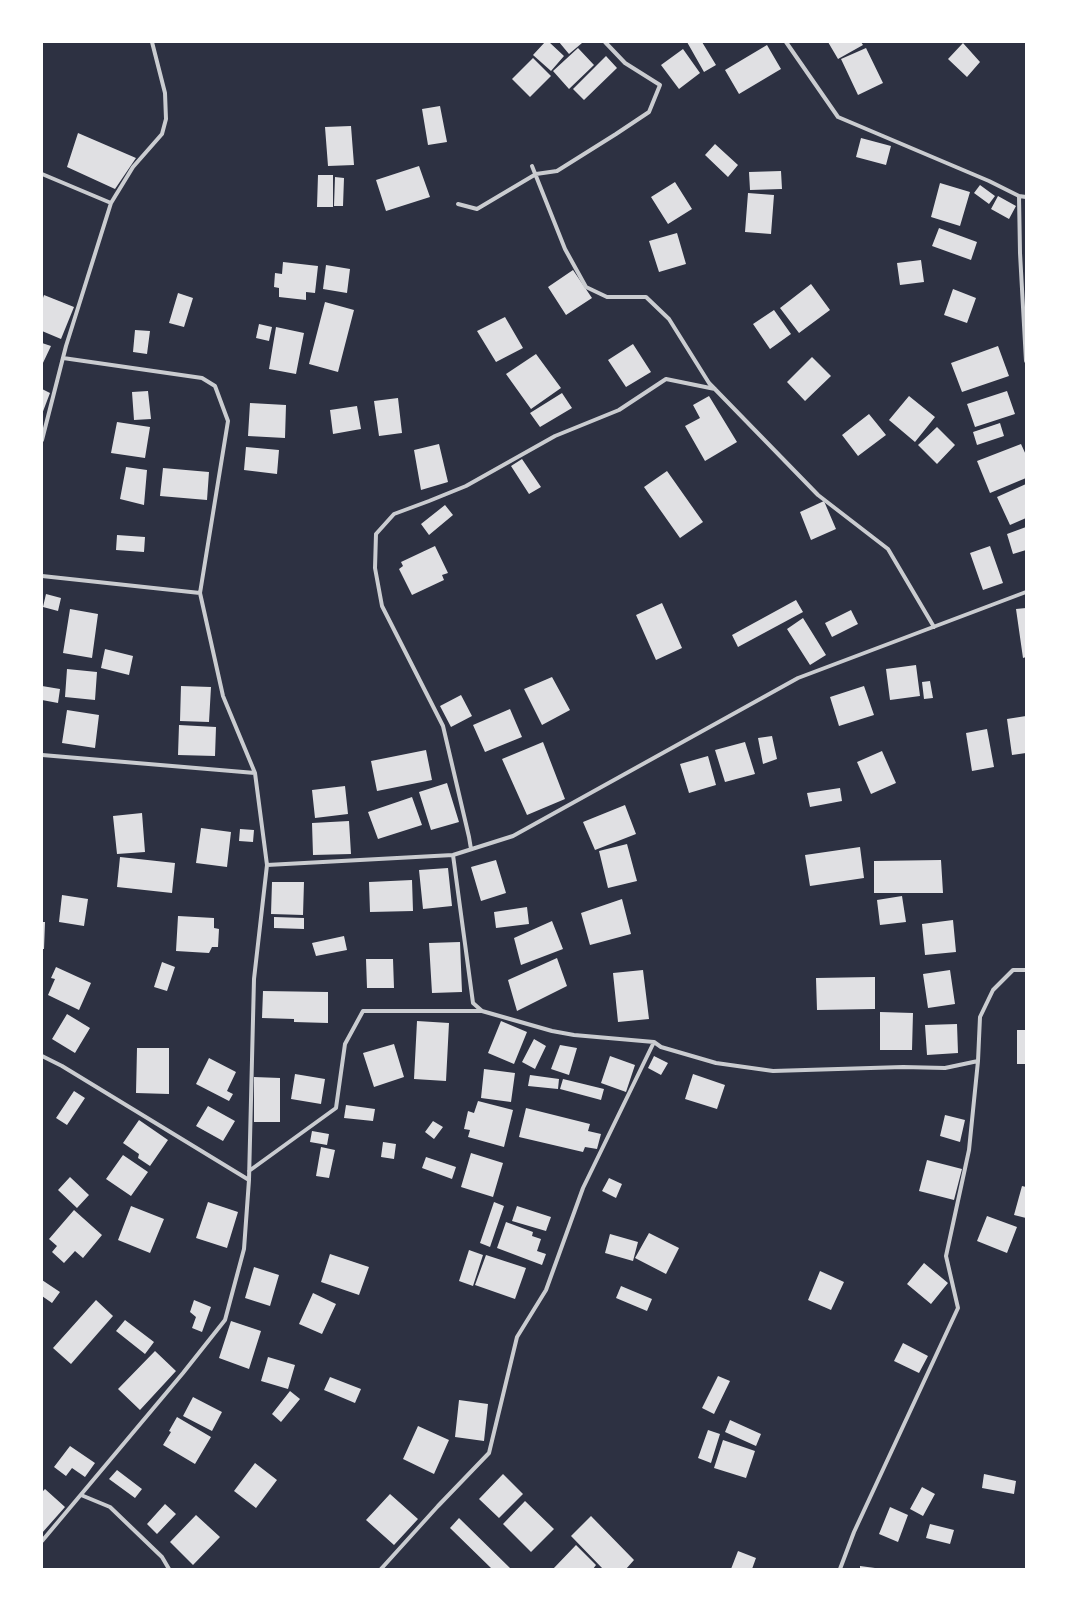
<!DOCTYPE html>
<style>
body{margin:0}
#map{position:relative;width:1068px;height:1611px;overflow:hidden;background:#2d3142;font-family:"IBM Plex Sans",sans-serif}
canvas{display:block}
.frame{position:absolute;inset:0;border:43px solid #fff;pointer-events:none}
</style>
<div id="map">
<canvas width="1068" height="1611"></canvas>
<div class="frame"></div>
</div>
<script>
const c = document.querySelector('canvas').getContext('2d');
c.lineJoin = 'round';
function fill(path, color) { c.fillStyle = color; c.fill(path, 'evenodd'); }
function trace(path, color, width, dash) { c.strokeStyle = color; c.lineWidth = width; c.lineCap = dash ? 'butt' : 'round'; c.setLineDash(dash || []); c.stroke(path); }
const building = new Path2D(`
 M545,42H549L564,56L551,71L533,55Z
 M559,42H582V43L569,54Z
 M687,42H702L716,65L704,72Z
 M828,42H861L863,45L838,59Z
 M963,43L980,62L967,77L948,59Z
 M767,45L781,69L739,94L725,70Z
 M578,48L594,65L569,89L553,71Z
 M866,48L883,83L858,95L841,59Z
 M683,49L700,73L679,89L661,65Z
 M606,56L617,68L584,100L573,89Z
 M533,58L551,76L530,97L512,79Z
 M440,106L447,142L428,145L422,109Z
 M351,126L354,165L328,166L325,127Z
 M78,133L136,158L115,189L67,167Z
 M861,138L891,146L886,165L856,157Z
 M715,144L738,165L728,177L705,155Z
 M419,166L430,197L386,211L376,180Z
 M781,171L782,189L750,190L749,172Z
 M318,175H333V207H317Z
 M335,177L344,178L343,206H334Z
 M675,182L692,209L668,224L651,197Z
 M940,183L970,192L960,226L931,217Z
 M980,185L995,196L989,204L974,193Z
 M748,193L774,195L771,234L745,232Z
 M998,196L1016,206L1009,219L991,209Z
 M939,228L977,242L971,260L932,246Z
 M677,233L686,264L659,272L649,241Z
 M921,260L924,282L900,285L897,263Z
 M283,262L318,266L315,293L306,292V300L279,297V288L274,287L275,273L282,274Z
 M326,265L350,269L347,293L323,289Z
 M573,270L592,298L566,315L548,287Z
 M811,284L830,310L799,333L780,308Z
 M953,289L976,298L967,323L944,315Z
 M178,293L193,298L184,327L169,323Z
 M44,295L74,307L61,339L42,331V301Z
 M325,302L354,310L338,372L309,364Z
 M774,310L791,334L770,349L753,324Z
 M505,317L523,348L496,362L477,331Z
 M259,324L272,327L269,341L256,338Z
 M276,327L304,333L296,374L269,369Z
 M135,330L150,331L147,354L133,352Z
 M42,343L51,346L42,365Z
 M633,344L651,372L626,387L608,360Z
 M998,346L1009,376L962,392L951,363Z
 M536,354L561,388L531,409L506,374Z
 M812,357L831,376L805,401L787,382Z
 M42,389L50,393L42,414Z
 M148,391L151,419L134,420L132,392Z
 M1007,391L1015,414L975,427L967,404Z
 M562,393L572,408L540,427L530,413Z
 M709,396L737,442L705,461L685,426L700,418L693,405Z
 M909,396L935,417L915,442L889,420Z
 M398,398L402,433L379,436L374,401Z
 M250,403L286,405L285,438L248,436Z
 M357,406L361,429L333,434L330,410Z
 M869,414L886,435L858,456L842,435Z
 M117,422L150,427L145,458L111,453Z
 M1000,423L1004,436L977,445L973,432Z
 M937,427L955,445L937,464L918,445Z
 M439,444L448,482L421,490L414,450Z
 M1021,444L1026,455V478L990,493L977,461Z
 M246,447L279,450L277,474L244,470Z
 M522,459L541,487L529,494L511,466Z
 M126,467L147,470L144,505L120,499Z
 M163,468L209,472L207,500L160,496Z
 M667,471L703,522L680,538L644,487Z
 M1026,484V518L1010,525L997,497Z
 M824,501L836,529L811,540L800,512Z
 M445,505L453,515L429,535L421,524Z
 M1026,527V550L1013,554L1007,534Z
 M117,535L145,537L144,552L116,550Z
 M435,546L448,573L442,575L444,580L412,595L399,569L403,566L401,562Z
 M990,546L1003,583L983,590L970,553Z
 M46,594L61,598L58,611L43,607Z
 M796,600L803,612L738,647L732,635Z
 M662,603L682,648L656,660L636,615Z
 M1026,608V657L1023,658L1016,609Z
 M70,609L98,614L92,658L63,653Z
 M851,610L858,624L832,637L825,623Z
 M803,618L826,655L810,665L787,629Z
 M105,649L133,656L129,675L101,668Z
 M916,665L920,696L890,700L886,669Z
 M67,669L97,672L95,700L65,697Z
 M552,677L570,710L542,725L524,689Z
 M930,681L933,698L924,699L922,682Z
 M42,686L60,689L58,703L42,700Z
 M181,686L211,687L209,722L180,721Z
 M864,686L874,715L839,726L830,697Z
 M461,695L472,716L451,727L440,706Z
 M510,709L522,737L485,752L473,725Z
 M67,710L99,715L95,748L62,743Z
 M1026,716V753L1012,755L1007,719Z
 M179,725L216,727L215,756L178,755Z
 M987,729L994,767L972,771L966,733Z
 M772,736L777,759L763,764L758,738Z
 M543,742L565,799L527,815L502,759Z
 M745,742L755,774L725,782L715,750Z
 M426,750L432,780L377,791L371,761Z
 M882,751L896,783L871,794L857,762Z
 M708,756L716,785L689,793L680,764Z
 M447,783L459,822L431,830L419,792Z
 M345,786L348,814L315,818L312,790Z
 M840,788L842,801L810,807L807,793Z
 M412,797L422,825L378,839L368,812Z
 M625,805L636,834L595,850L583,822Z
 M142,813L145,852L117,854L113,816Z
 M349,821L351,854L313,855L312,823Z
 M201,828L231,832L227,867L196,863Z
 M240,829L254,830L253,842L239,841Z
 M627,844L637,881L608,888L599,851Z
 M860,847L864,878L810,886L805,855Z
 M120,857L175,863L172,893L117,887Z
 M496,860L506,893L481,901L471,867Z
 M941,860L943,893H874V861Z
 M448,868L452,906L423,909L419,870Z
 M412,880L413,911L370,912L369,882Z
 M272,882H304L303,915L271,914Z
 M62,895L88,899L84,926L59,922Z
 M902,896L906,922L880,925L877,900Z
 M622,899L631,934L590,945L581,913Z
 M527,907L529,924L496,928L494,912Z
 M178,916L214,918V928L219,929L218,947H212L209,953L176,951Z
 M274,917L304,918V929L274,928Z
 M953,920L956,952L925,955L922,924Z
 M552,921L563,949L521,965L514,938Z
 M42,922H45L44,949H42Z
 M344,936L347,950L316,956L312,943Z
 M460,942L462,992L432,993L429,943Z
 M557,958L567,986L517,1011L508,980Z
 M366,959H393L394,988H367Z
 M162,962L175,967L167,991L154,987Z
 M56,967L91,983L79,1010L48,995L55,979L51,978Z
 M643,970L649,1019L618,1022L613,973Z
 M950,970L955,1004L928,1008L923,974Z
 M875,977V1009L817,1010L816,978Z
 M263,991L328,992V1023L294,1022V1019L262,1018Z
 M880,1012L913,1013L912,1050H880Z
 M67,1014L90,1028L75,1053L52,1039Z
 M417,1021L449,1023L446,1081L414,1079Z
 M501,1021L527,1032L514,1064L488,1053Z
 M957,1024L958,1053L927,1055L925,1025Z
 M1017,1030H1026V1064H1017Z
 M534,1039L546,1046L535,1069L522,1062Z
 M394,1044L404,1077L374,1087L363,1053Z
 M560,1045L577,1048L569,1075L551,1069Z
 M137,1048H169V1094L136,1093Z
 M610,1056L635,1065L626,1092L601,1083Z
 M654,1056L668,1063L661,1075L648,1068Z
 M209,1058L236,1072L227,1091L233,1094L229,1101L196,1084Z
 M484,1069L515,1073L511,1102L481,1098Z
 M295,1074L325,1079L321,1104L291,1099Z
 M693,1074L725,1085L717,1109L685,1099Z
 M530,1075L559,1079L558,1089L528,1086Z
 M254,1077L280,1078V1122H254Z
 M563,1079L604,1089L601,1100L560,1089Z
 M74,1091L85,1098L67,1125L56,1118Z
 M478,1101L513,1110L504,1147L468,1137L470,1130L464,1129L468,1111L474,1113Z
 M346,1105L375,1109L373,1121L344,1118Z
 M208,1106L235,1121L223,1141L196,1126Z
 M526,1108L590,1124L588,1131L601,1134L597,1149L585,1147L583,1152L519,1137Z
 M945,1115L965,1120L960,1142L940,1136Z
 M139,1120L168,1140L150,1166L138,1158L139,1154L123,1143Z
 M433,1121L443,1127L434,1139L425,1132Z
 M312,1131L329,1134L327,1145L310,1142Z
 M383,1142L396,1144L394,1159L381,1157Z
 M321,1147L335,1150L329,1178L316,1176Z
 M471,1153L503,1163L493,1197L461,1187Z
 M123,1155L148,1172L131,1196L106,1179Z
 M426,1157L456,1167L452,1179L422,1168Z
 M927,1160L962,1169L954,1200L919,1191Z
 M70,1177L89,1195L77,1208L58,1190Z
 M609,1178L622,1184L616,1198L602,1191Z
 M1022,1186L1026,1187V1218L1014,1215Z
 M208,1202L238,1212L227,1248L196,1238Z
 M494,1202L504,1206L490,1247L480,1243Z
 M131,1206L164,1219L150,1253L118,1240Z
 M517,1206L551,1217L546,1231L512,1221Z
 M74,1210L102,1235L83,1258L75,1251L64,1263L52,1252L57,1246L49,1239Z
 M987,1216L1017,1227L1007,1253L977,1241Z
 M506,1222L533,1232L532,1236L541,1239L537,1251L546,1254L542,1265L497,1248Z
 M649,1233L679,1248L666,1274L635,1258Z
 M610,1234L638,1242L633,1261L605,1253Z
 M469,1250L483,1255L473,1286L459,1281Z
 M330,1254L369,1267L359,1295L321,1282Z
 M486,1255L526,1268L515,1299L475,1285Z
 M924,1263L948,1283L931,1304L907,1284Z
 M254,1267L279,1275L270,1306L245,1298Z
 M820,1271L844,1282L831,1310L808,1300Z
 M42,1280L60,1292L52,1303L42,1296Z
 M621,1286L652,1299L647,1311L616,1298Z
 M313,1293L336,1304L322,1334L299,1324Z
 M96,1300L113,1316L71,1364L53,1348Z
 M194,1300L211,1307L202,1332L192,1328L196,1317L190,1312Z
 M125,1320L154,1342L145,1354L116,1331Z
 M231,1321L261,1331L249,1369L219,1358Z
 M903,1343L928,1356L919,1373L894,1361Z
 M155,1351L176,1371L140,1410L118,1389Z
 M268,1357L295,1365L288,1389L261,1381Z
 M718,1376L730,1381L714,1414L702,1408Z
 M330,1377L361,1389L355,1403L324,1390Z
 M290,1391L300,1399L281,1422L272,1414Z
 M193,1397L222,1412L212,1431L183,1416Z
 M459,1400L488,1404L484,1441L455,1437Z
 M177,1417L211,1437L195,1464L163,1445L171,1432L169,1431Z
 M730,1420L761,1434L756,1446L725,1432Z
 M418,1426L449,1440L434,1474L403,1459Z
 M708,1430L720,1434L711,1463L698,1458Z
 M723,1440L755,1451L746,1478L714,1468Z
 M70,1446L95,1463L85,1477L72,1468L66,1476L54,1467Z
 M255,1463L277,1480L256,1508L234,1491Z
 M117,1470L142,1489L135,1498L109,1479Z
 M503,1474L523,1494L499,1518L479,1499Z
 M984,1474L1016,1481L1014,1494L982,1488Z
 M922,1487L935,1494L923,1516L910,1509Z
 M45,1489L65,1507L42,1533V1492Z
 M390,1494L418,1519L394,1545L366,1520Z
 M525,1501L554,1529L531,1552L503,1524Z
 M165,1504L176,1514L157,1534L147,1524Z
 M890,1507L908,1515L898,1542L879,1534Z
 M196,1515L220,1537L193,1565L170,1542Z
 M591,1516L634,1560L626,1569H603L571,1536Z
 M459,1518L511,1569H492L450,1528Z
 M930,1524L954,1530L950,1544L926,1538Z
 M576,1545L596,1565L593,1569H553Z
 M738,1551L756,1558L752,1569H731Z
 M860,1566L875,1568V1569H860Z`);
const minor = new Path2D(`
 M786,42L838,117L989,181L1019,196L1020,253L1026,361
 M532,166L565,249L586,287L607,297H646L669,319L709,383L818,495L888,549L934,627
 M42,174L111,203
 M1019,196L1026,197
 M458,204L477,209L536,174L557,171L616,134L649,112L660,85L625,63L605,42
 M42,440L66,346L111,203L133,167L162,134L166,119L165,93L152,42
 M42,576L200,593
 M42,755L255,773
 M471,849L469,837L443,726L382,606L375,568L376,534L394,514L429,501L466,486L555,436L619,410L666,379L715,389
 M453,855L473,1003L482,1011L552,1031L574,1035L654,1042L661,1047L716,1063L773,1071L903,1067L945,1068L978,1061L980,1017L993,990L1013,970H1026
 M267,865L453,855L513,836L798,678L1026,592
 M42,1056L62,1066L249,1180
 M249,1171L336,1108L345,1044L363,1011H481
 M81,1495L110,1507L162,1557L169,1569
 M42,1541L183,1373L225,1320L244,1249L249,1180L254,979L267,865L255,773L223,696L200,593L228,421L215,386L202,378L63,358
 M381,1569L438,1506L489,1453L517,1337L546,1290L583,1188L654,1042
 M840,1569L854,1532L958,1308L946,1256L969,1150L978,1061`);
fill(building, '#e0e0e3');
trace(minor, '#caccd0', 4);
</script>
